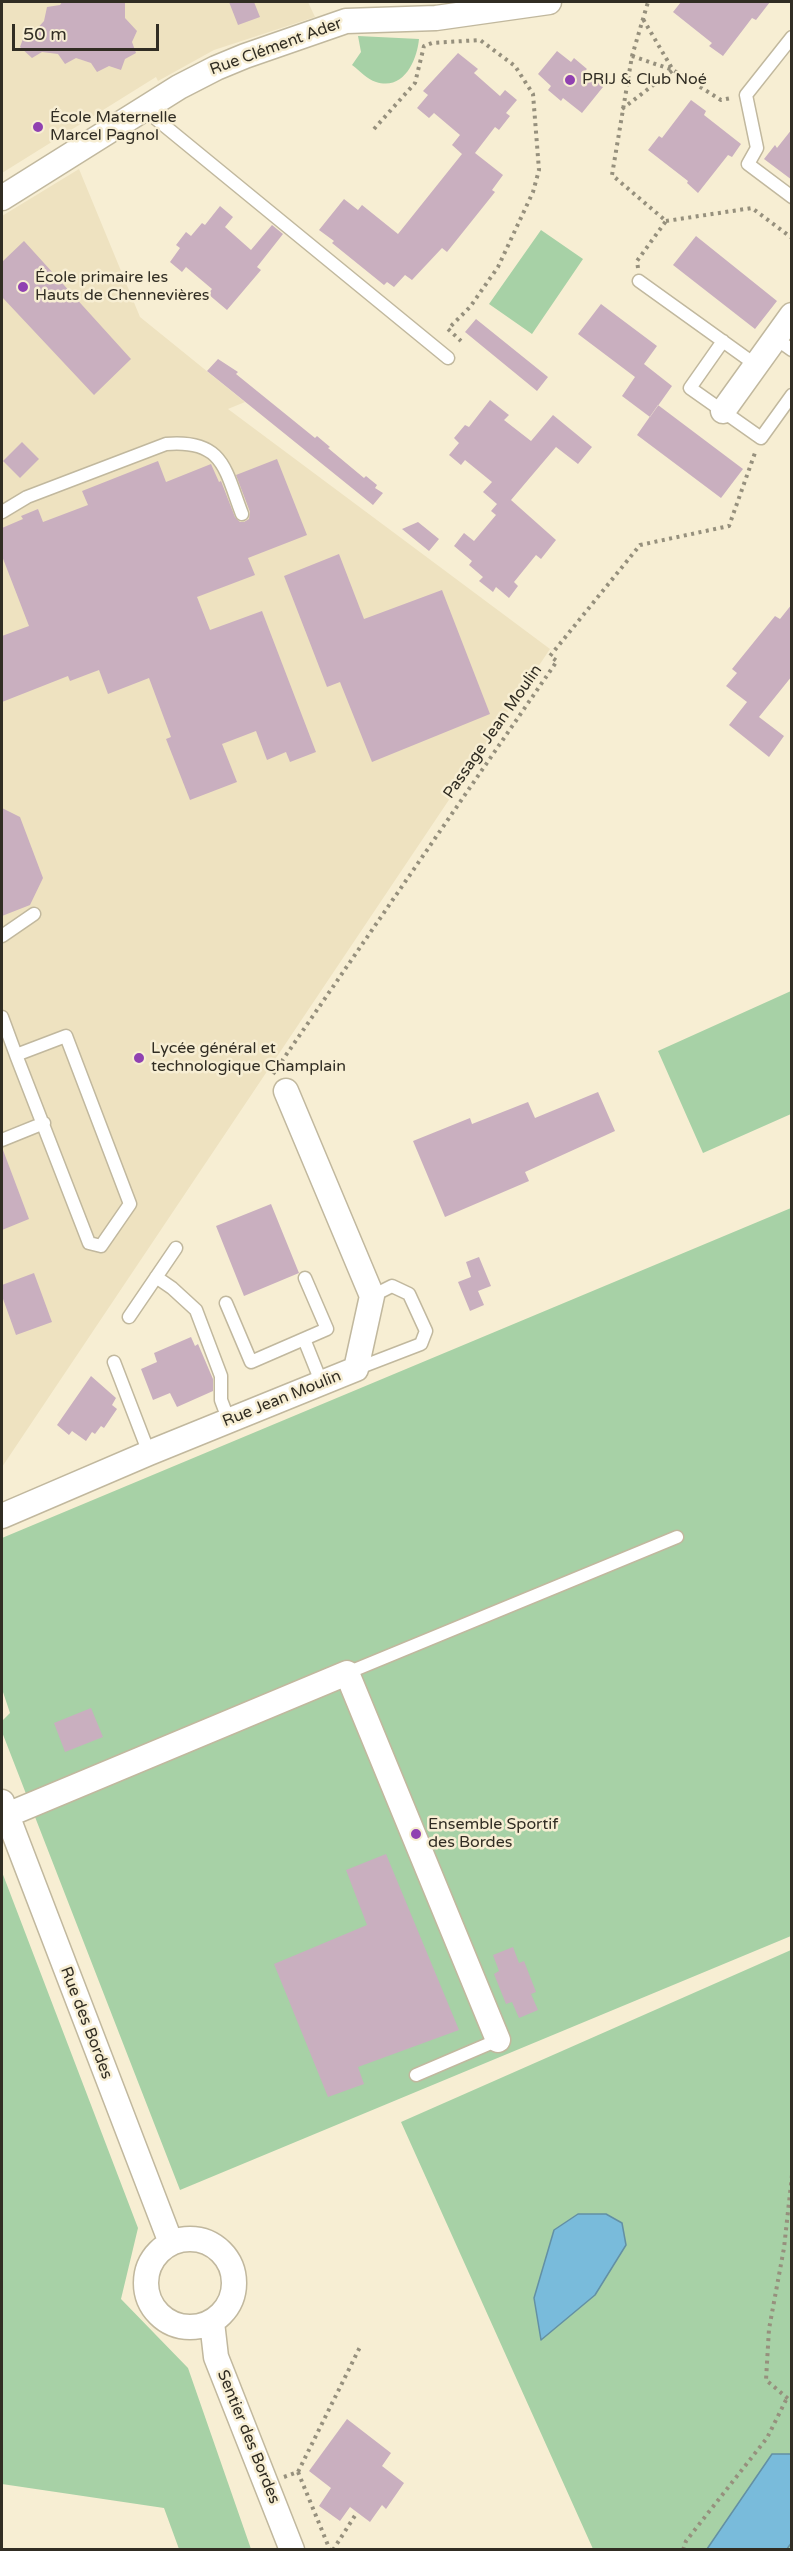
<!DOCTYPE html>
<meta charset="utf-8">
<style>
body{margin:0}
#map{position:relative;width:793px;height:2551px;overflow:hidden;background:#f7eed3;font-family:"Varela Round",sans-serif}
canvas{display:block}
.frame{position:absolute;inset:0;border:3px solid #312d23;pointer-events:none}
.scale{position:absolute;left:12px;top:24px;width:147px;height:27px;box-sizing:border-box;border:3px solid #312d23;border-top:0;padding-left:8px;font-size:18px;line-height:21px;white-space:nowrap;color:#312d23;-webkit-text-stroke:4px #f7eed3;paint-order:stroke}
</style>
<div id="map">
<canvas width="793" height="2551"></canvas>
<div class="frame"></div>
<div class="scale">50 m</div>
</div>
<script>
const c = document.querySelector('canvas').getContext('2d');
c.lineJoin = 'round';
function fill(path, color) { c.fillStyle = color; c.fill(path, 'evenodd'); }
function trace(path, color, width, dash) { c.strokeStyle = color; c.lineWidth = width; c.lineCap = dash ? 'butt' : 'round'; c.setLineDash(dash || []); c.stroke(path); }
function write(font, color, halo, rows, align = 'center') {
  c.font = font + ' "Varela Round",sans-serif'; c.lineWidth = 5; c.setLineDash([]); c.textBaseline = 'middle'; c.strokeStyle = halo; c.fillStyle = color; for (const [text, x, y, turn = 0] of rows) {
    c.save(); c.translate(x, y); c.rotate((+turn || 0) * Math.PI / 180); c.textAlign = isNaN(turn) ? turn : align; if (halo) c.strokeText(text, 0, 0); c.fillText(text, 0, 0); c.restore();
  }
}
const built = new Path2D(`
 M2,2H308L315,17L214,50L158,81L156,77L2,173Z
 M79,169L140,317L245,402L228,409L550,649L2,1467V216Z`);
const green = new Path2D(`
 M358,36L419,39C417,60 404,91 376,82C367,79 360,71 352,65L361,52Z
 M541,230L583,259L532,334L489,304Z
 M791,991V1114L703,1153L658,1051Z
 M791,1208V1936L180,2190L2,1732V1721L10,1713L2,1689V1538Z
 M2,1872L138,2228L121,2299L188,2368L251,2549H179L164,2508L2,2484Z
 M791,1950V2549H593L401,2122Z`);
const water = new Path2D(`
 M578,2214H606L622,2223L626,2245L595,2295L541,2340L534,2298L554,2230Z
 M772,2454H791L792,2542L787,2549H707Z`);
const building = new Path2D(`
 M62,2H125V18L137,31L132,42L136,53L125,59L121,70L109,66L97,72L91,63L76,58L65,64L58,54L42,52L32,58L20,47L24,36L35,31L44,21L47,7L60,5Z
 M229,2H254L260,17L238,25Z
 M681,2H770L756,20L752,18L723,56L709,46L712,43L673,12Z
 M557,51L571,62L574,58L587,69L585,71L603,87L582,113L563,98L561,101L548,90L551,86L538,74Z
 M458,53L478,69L474,73L500,96L505,90L517,100L506,113L510,116L499,130L495,127L475,153L503,175L492,190L495,192L447,252L442,248L412,280L405,275L394,287L387,282L384,285L332,243L334,241L319,230L344,199L358,210L362,205L398,234L462,154L452,145L460,135L434,113L429,118L417,108L428,95L423,91Z
 M691,100L706,111L704,115L741,144L732,157L728,155L698,193L687,183L688,181L648,150L659,136L662,138Z
 M792,129V180L764,159L775,145L777,148Z
 M220,206L233,217L225,227L251,250L272,225L283,234L257,267L261,270L227,310L208,294L212,289L186,267L182,272L170,262L180,248L176,245L186,232L191,236L202,223L205,225Z
 M696,236L777,301L755,329L673,265Z
 M24,241L131,359L94,395L2,297V262Z
 M601,304L657,346L644,364L672,386L650,417L622,396L635,377L578,334Z
 M476,319L548,377L537,391L465,332Z
 M218,359L238,372L236,374L315,438L317,436L330,447L328,448L364,478L366,476L377,485L375,488L383,493L373,505L207,371Z
 M490,400L509,415L504,420L531,441L553,415L592,447L578,464L556,447L511,500L556,540L541,559L536,555L514,582L518,586L509,598L496,587L493,592L479,581L483,577L469,565L472,561L454,546L464,533L474,541L496,515L491,511L497,504L483,492L492,482L465,460L461,465L449,455L459,443L454,438L465,425L469,427Z
 M658,405L743,469L721,498L637,435Z
 M22,442L39,459L20,478L3,461Z
 M277,459L307,535L248,558L255,575L197,597L210,630L262,611L316,752L290,762L286,752L267,760L256,731L222,744L237,782L190,800L166,739L171,737L149,678L108,694L99,670L70,681L68,676L2,702V636L29,626L2,556V528L23,519L21,516L38,509L43,522L88,505L82,491L158,461L166,482L211,464L219,482L221,481L235,517L240,522H244L249,519L250,512L236,475Z
 M418,522L439,539L429,551L402,529Z
 M339,554L364,619L442,590L490,714L372,762L340,682L327,687L284,576Z
 M792,604V676L759,717L784,736L769,757L729,725L747,702L726,686L737,673L732,669L775,616L780,619Z
 M2,808L20,817L43,878L30,905L2,916Z
 M598,1092L615,1131L525,1172L529,1181L445,1217L413,1141L470,1118L472,1124L528,1102L535,1118Z
 M3,1150L29,1219L2,1230V1151Z
 M271,1204L299,1273L244,1296L216,1226Z
 M479,1257L491,1286L478,1291L484,1305L470,1311L458,1282L471,1277L466,1262Z
 M34,1273L52,1322L16,1335L2,1296V1285Z
 M191,1337L195,1346L198,1344L213,1379V1391L177,1407L170,1393L153,1400L141,1369L157,1362L154,1353Z
 M91,1376L116,1398L112,1405L117,1409L104,1428L101,1426L95,1434L92,1432L86,1441L72,1431L69,1435L57,1425Z
 M91,1708L103,1737L65,1752L54,1723Z
 M386,1854L459,2030L358,2067L364,2084L328,2097L274,1964L367,1925L346,1870Z
 M513,1947L519,1963L524,1961L536,1992L531,1994L538,2010L519,2018L512,2002L506,2004L494,1974L499,1971L493,1955Z
 M347,2419L391,2453L382,2466L404,2483L386,2509L382,2505L370,2522L350,2507L340,2521L319,2506L331,2488L309,2471Z`);
const path = new Path2D(`
 M632,56L673,70L721,100L731,98
 M622,109L673,70L643,19
 M374,129L415,83L424,46L432,43L480,40L515,66L533,94L539,170L533,192L498,267L470,307L448,329L461,341
 M666,221L752,208L792,238
 M638,268L637,261L666,221L612,175L632,56L648,2
 M273,1074L557,661L550,656L640,545L729,526L756,450
 M792,2175L784,2248L769,2329L766,2380L792,2402
 M298,2472L330,2550
 M284,2477L298,2472L360,2347
 M333,2550L356,2514
 M683,2550L686,2541L767,2438L787,2398`);
const service = new Path2D(`
 M792,37L746,95L757,148L748,164L792,197
 M144,109L448,358
 M639,281L756,365
 M775,338L792,350
 M723,341L690,388L761,438L792,395
 M2,512L27,497L166,444C224,439 225,470 242,514
 M2,936L34,914
 M2,1017L16,1055
 M66,1036L130,1204L101,1246L89,1243L16,1055Z
 M2,1140L44,1123
 M156,1277L172,1288L196,1310L221,1376V1400L229,1421
 M226,1303L251,1362L327,1329L305,1278
 M129,1317L176,1248
 M304,1339L322,1384
 M114,1362L149,1453
 M356,1369L421,1344L426,1331L409,1294L392,1286L372,1296
 M347,1673L677,1537
 M416,2075L498,2040`);
const minor = new Path2D(`
 M2,198L179,87L216,68L245,56L346,21L436,18L549,2
 M723,411L792,315
 M2,1516L149,1453L356,1369L372,1296L286,1091
 M2,1802L171,2243
 M7,1815L347,1673L498,2040
 M146 2283a44 44 0 1 1 88 0a44 44 0 1 1-88 0Z
 M212,2322L216,2357L292,2550`);
const markers = [
 [570,80,6,"#9041b1"],
 [38,127,6,"#9041b1"],
 [23,287,6,"#9041b1"],
 [139,1058,6,"#9041b1"],
 [416,1834,6,"#9041b1"]
];
const streetNames = [
 ["Rue Clément Ader",276,47,-20],
 ["Passage Jean Moulin",493,732,-55],
 ["Rue Jean Moulin",282,1399,-22],
 ["Rue des Bordes",86,2023,69],
 ["Sentier des Bordes",248,2437,68]
];
const poiNames = [
 ["PRIJ & Club Noé",582,80],
 ["École Maternelle",50,118],
 ["Marcel Pagnol",50,136],
 ["École primaire les",35,278],
 ["Hauts de Chennevières",35,296],
 ["Lycée général et",151,1049],
 ["technologique Champlain",151,1067],
 ["Ensemble Sportif",428,1825],
 ["des Bordes",428,1843]
];
fill(built, '#eee2c0');
fill(green, '#a7d1a6');
fill(water, '#79bbdb');
trace(water, '#6390a4', 1.5);
fill(building, '#c9afbf');
trace(service, '#c1b89e', 15);
trace(minor, '#c1b89e', 27);
trace(path, '#96907d', 4, [3, 4.5]);
trace(service, '#fff', 12);
trace(minor, '#fff', 24);
for (const [x, y, r, color] of markers) { const dot = new Path2D(); dot.arc(x, y, r, 0, 2 * Math.PI); c.fillStyle = color; c.fill(dot); trace(dot, '#f7eed3', 2); }
write('16px', '#312d23', '#f7eed3', streetNames);
write('16px', '#312d23', '#f7eed3', poiNames, 'left');
</script>
